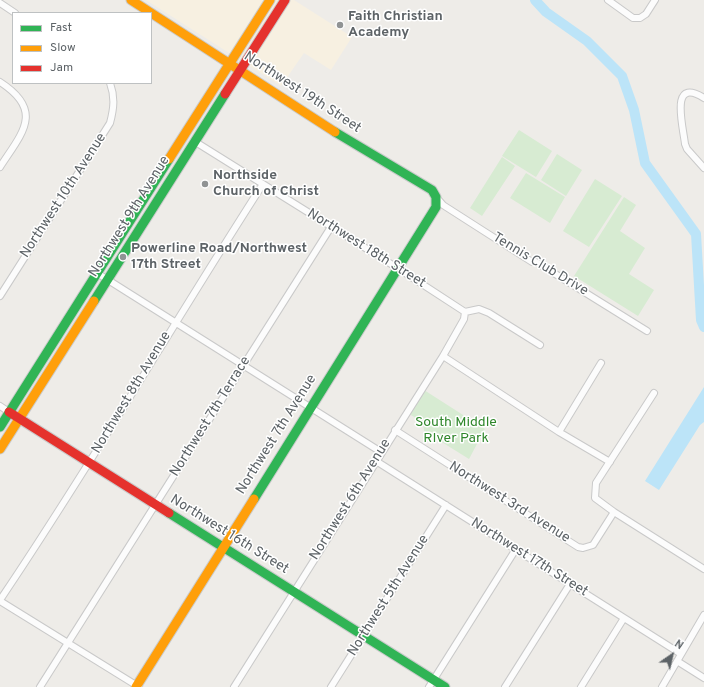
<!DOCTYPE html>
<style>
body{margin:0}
#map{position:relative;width:704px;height:687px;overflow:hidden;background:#eeece8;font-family:Overpass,sans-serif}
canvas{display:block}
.legend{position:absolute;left:12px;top:12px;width:140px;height:72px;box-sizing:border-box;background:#fff;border:1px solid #bec1c2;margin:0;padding:5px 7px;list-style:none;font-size:12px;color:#5d6367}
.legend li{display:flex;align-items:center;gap:8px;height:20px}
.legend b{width:20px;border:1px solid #bec1c2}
.north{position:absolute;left:652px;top:635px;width:40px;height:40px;-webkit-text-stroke:3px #fff;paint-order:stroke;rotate:34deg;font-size:11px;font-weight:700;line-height:16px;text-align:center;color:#5d6367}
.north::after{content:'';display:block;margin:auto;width:14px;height:18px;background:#5d6367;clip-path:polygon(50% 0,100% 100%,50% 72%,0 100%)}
</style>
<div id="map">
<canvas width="704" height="687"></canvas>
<ul class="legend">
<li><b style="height:5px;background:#30b455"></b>Fast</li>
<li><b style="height:5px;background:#ff9f0a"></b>Slow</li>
<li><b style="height:5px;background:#e5322d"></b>Jam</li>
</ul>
<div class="north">N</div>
</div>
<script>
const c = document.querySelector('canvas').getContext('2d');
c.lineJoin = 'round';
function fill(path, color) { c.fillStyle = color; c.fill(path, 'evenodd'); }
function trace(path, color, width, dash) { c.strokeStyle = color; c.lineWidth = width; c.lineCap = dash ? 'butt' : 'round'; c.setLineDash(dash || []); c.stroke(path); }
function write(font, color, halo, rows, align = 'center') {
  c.font = font + ' Overpass,sans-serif'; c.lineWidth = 3; c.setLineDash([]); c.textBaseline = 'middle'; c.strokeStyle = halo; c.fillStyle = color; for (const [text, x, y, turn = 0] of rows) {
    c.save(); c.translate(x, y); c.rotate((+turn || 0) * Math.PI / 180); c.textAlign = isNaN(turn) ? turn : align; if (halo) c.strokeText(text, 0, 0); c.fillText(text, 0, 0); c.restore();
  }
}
const commercial = new Path2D(`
 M146,0H294L352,37L331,70L304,53L281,86Z`);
const green = new Path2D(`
 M519,130L552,151L536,177L502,156Z
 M557,154L582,170L566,196L541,180Z
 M502,157L515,166L482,216L470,208Z
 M526,173L565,197L550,223L510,198Z
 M595,179L622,196L589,247L563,231Z
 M624,197L636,205L620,231L645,248L629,274L654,290L638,316L574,276Z
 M424,390L485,429L469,459L424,431L423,422L409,414Z`);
const water = new Path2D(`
 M704,387V422L700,425L659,490L645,481Z`);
const river = new Path2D(`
 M535,0L546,12L587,41L622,76L634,110L645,163L696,234L701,320L704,327`);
const street = new Path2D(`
 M608,0L633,18H640L646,14L655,0
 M0,3L15,13
 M0,82C45,111 22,133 0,167
 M704,98C669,76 683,126 685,144L687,149L704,168
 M194,141L399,269L465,312
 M436,197L443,205L532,262H536L647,331
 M97,273L381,452
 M0,296L110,123C114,108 115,97 110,83
 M465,312L479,309L489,313L540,345
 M443,356L559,432L610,462
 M654,393L596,483L595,498L614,512L704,569
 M0,406L9,412
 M395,430L578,547L583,548L593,545L614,512
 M559,432L601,363
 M376,461L681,654
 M0,600C92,464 174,322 263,184
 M0,601L139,687
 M677,661L704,678
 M40,687L331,227
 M234,687L443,356L464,319L465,312
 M331,687L446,505
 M429,687L516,549
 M505,687L570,584
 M581,687L624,618
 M662,687L704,615`);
const fast = new Path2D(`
 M94,301L225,94
 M0,427L169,159
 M254,499L436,207V197L432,190L335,132
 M169,513L445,687`);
const slow = new Path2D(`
 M131,0L335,132
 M169,159L270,0
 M0,449L94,301
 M136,687L254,499`);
const jam = new Path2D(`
 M225,94L285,0
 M9,412L169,513`);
const markers = [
 [340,25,4,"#909394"],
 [205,184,4,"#909394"],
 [123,257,4,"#909394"]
];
const poiNames = [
 ["Faith Christian",348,17],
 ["Academy",348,33],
 ["Northside",213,176],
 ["Church of Christ",213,192],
 ["Powerline Road/Northwest",131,249],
 ["17th Street",131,265]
];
const streetNames = [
 ["Northwest 19th Street",302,93,33],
 ["Northwest 10th Avenue",64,196,-57],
 ["Northwest 9th Avenue",130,217,-58],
 ["Northwest 18th Street",366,249,32],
 ["Tennis Club Drive",540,265,31],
 ["Northwest 8th Avenue",132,393,-59],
 ["Northwest 7th Terrace",211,417,-58],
 ["Northwest 7th Avenue",277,435,-58],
 ["Northwest 6th Avenue",351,500,-58],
 ["Northwest 3rd Avenue",509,503,32],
 ["Northwest 16th Street",229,535,32],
 ["Northwest 17th Street",529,558,32],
 ["Northwest 5th Avenue",389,596,-58]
];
const parkNames = [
 ["South Middle",456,423],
 ["RIver Park",456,439]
];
fill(commercial, '#f7f0e1');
fill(green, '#d7ebd2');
fill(water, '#bce4f8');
trace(river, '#bce4f8', 10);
trace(street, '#c9c9c9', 8);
trace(fast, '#cacbcb', 11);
trace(slow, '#cacbcb', 11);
trace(jam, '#cacbcb', 11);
trace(street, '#fcfcfc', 6);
trace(fast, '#30b455', 9);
trace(slow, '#ff9f0a', 9);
trace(jam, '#e5322d', 9);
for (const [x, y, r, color] of markers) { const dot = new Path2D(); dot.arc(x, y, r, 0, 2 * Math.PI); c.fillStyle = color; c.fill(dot); trace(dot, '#fff', 1.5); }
write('bold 14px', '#5d6367', '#fff', poiNames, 'left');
write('14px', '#5d6367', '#fff', streetNames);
write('14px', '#30872c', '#fff', parkNames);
</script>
